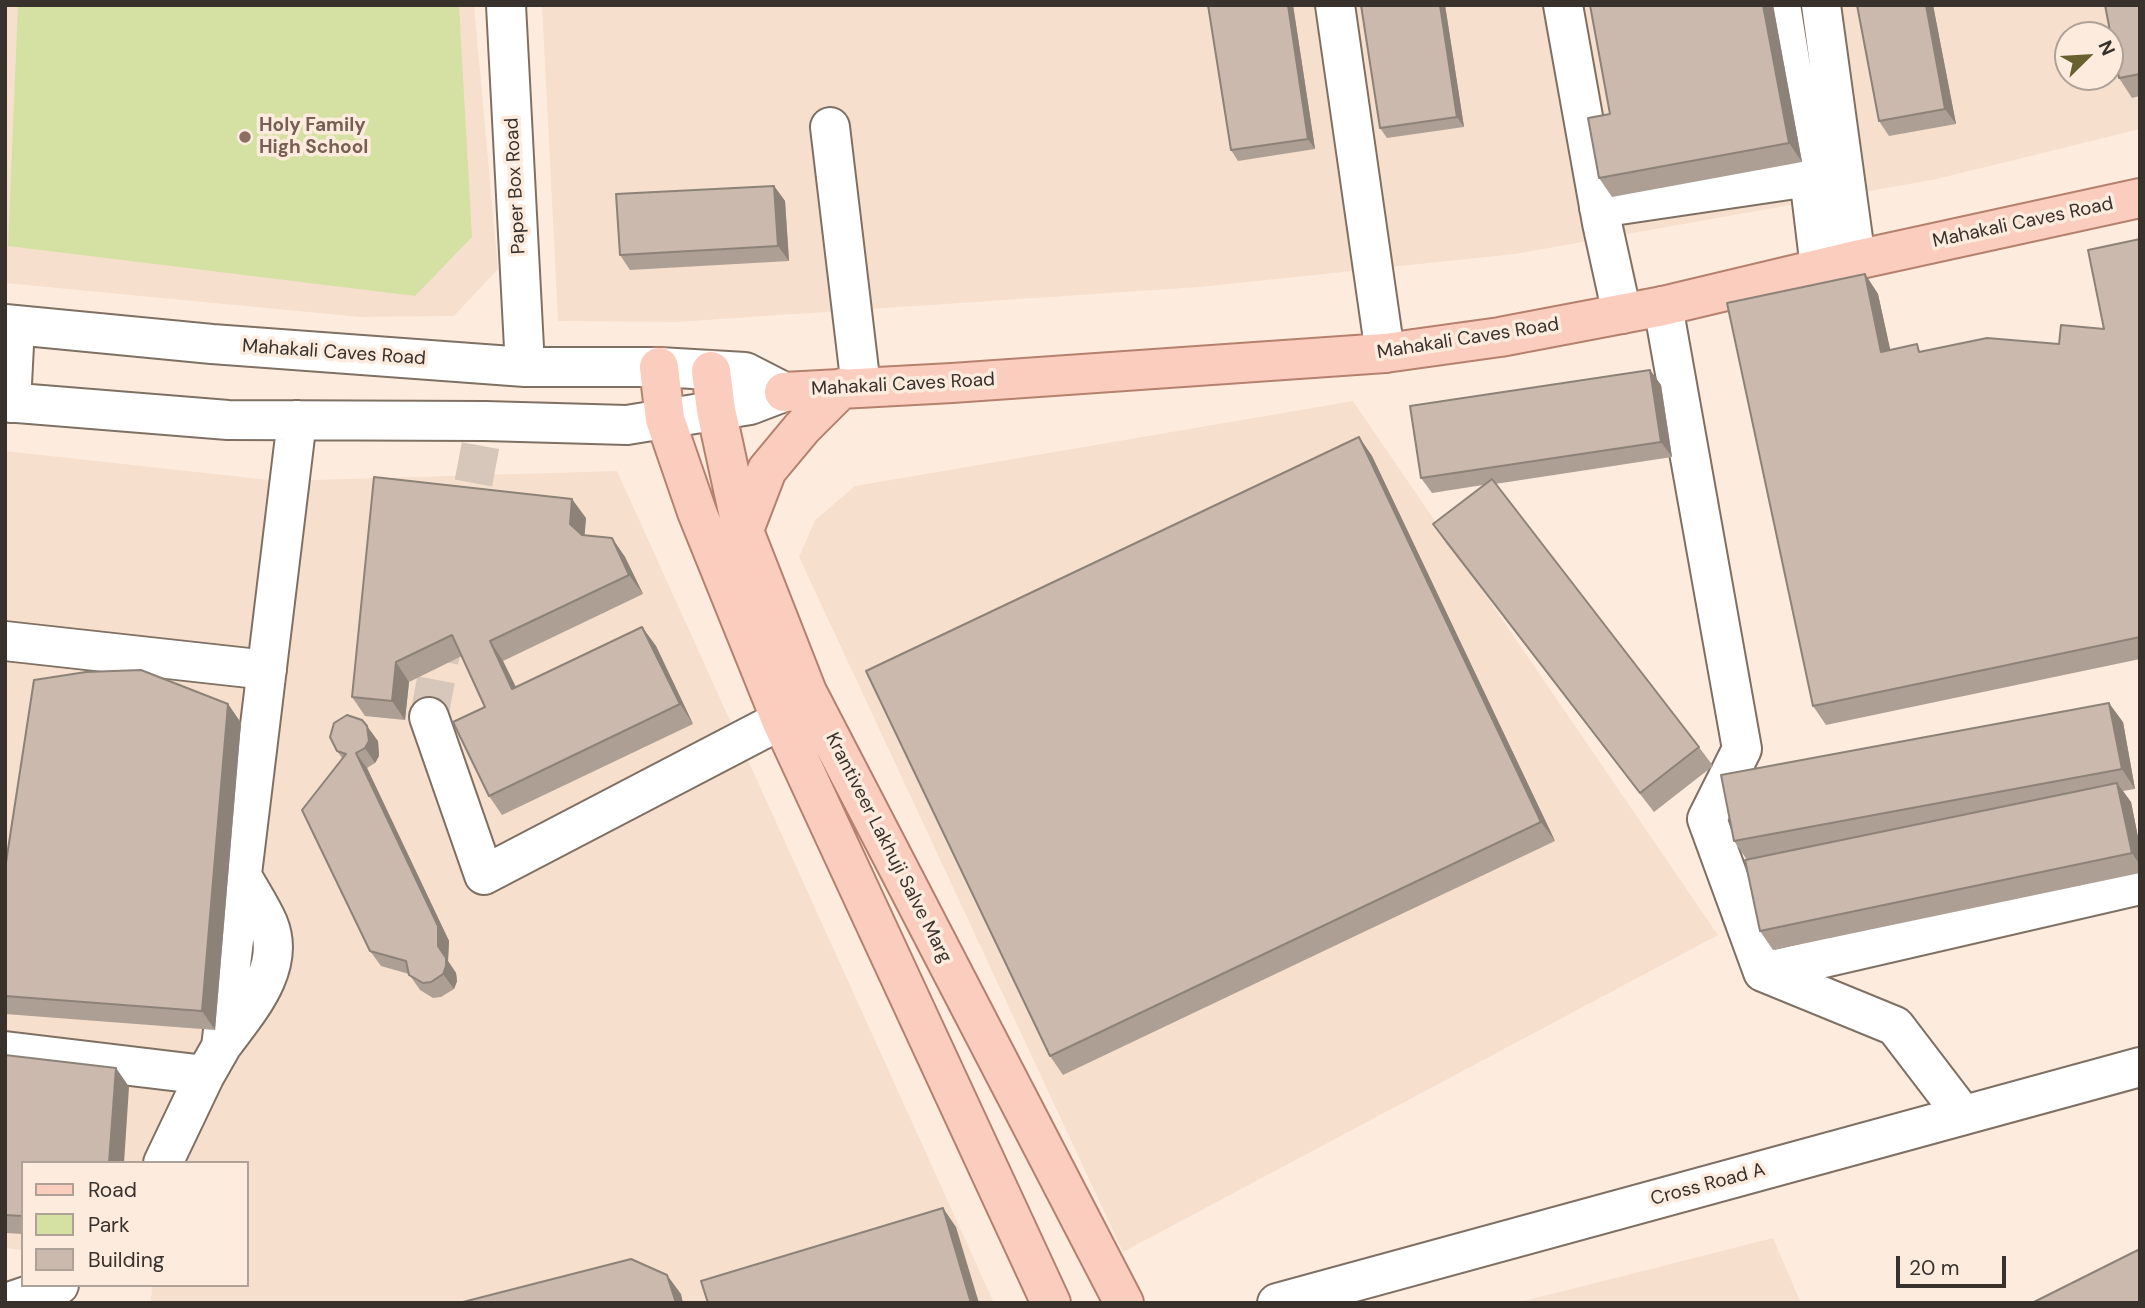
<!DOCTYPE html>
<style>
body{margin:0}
#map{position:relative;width:2145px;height:1308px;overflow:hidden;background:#fdecde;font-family:"DM Sans",sans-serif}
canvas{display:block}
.frame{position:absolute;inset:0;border:7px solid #38312c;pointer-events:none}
.legend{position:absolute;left:21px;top:1161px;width:228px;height:126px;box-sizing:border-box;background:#fdecde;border:2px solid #aea197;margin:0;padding:9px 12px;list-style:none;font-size:21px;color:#38312c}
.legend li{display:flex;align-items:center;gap:14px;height:35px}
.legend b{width:35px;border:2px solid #aea197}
.north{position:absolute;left:2054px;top:21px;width:70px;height:70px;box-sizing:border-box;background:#fdecde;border:2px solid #aea197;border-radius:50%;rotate:66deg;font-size:19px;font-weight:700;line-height:28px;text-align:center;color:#38312c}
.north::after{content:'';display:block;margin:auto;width:24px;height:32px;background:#68612e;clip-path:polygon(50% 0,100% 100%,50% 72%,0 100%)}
.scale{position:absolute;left:1896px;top:1256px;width:110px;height:32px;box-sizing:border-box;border:4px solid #38312c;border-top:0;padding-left:9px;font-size:21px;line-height:24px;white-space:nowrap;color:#38312c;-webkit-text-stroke:5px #fdecde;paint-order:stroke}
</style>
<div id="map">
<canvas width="2145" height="1308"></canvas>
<div class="frame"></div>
<ul class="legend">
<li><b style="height:9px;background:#fbcdbe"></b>Road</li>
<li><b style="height:19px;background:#d5e1a2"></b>Park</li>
<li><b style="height:19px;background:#cab9ac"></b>Building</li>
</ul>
<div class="north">N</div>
<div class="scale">20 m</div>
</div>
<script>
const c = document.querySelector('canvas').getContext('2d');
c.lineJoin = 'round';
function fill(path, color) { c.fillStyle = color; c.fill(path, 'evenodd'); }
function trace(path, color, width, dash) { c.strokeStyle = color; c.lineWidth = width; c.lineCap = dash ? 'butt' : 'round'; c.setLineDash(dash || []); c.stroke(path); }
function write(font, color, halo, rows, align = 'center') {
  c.font = font + ' "DM Sans",sans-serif'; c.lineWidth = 7; c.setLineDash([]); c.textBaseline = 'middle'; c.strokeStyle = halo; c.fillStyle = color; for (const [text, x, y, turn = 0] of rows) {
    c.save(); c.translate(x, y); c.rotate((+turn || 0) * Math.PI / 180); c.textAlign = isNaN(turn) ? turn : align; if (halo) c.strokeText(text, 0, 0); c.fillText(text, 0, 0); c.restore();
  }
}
const built = new Path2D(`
 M5,5H474L498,269L454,316L360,317L5,283Z
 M542,5H2140V129L1937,179L1515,254L1200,287L676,322L558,321ZM2068,35H2110V77H2068Z
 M1353,401L1718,935L1123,1252L799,557L815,520L855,486Z
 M5,451L279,481L617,471L994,1303H151L152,1285H247V1163H23V1250L5,1248Z
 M1773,1238L1801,1303H1516Z`);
const green = new Path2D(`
 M18,5H459L472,237L415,296L8,246Z`);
const minorTunnel = new Path2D(`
 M463,539L485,421
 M429,717L448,616`);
const minor = new Path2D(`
 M506,5L525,367
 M1335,5L1385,353
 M1563,5L1602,223L1622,314
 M1781,5L1809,177L1820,268
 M1821,5L1856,260
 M830,127L861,387
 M1599,208L1809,177
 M1663,306L1742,749L1707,819L1763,972L1895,1026L1963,1115
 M5,324L212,344L525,367H659L745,372L784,392
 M5,402L228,420L485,421L627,425L750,405L784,392
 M11,403L15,326
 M5,641L267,670
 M429,717L484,875L781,720
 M1763,972L2140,885
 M223,1044C247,1011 287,968 268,923C261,907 250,891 242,876
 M5,1051L205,1075
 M163,1163L205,1075L221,1047L297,420
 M6,1303L59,1285
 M1277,1303L2140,1067`);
const major = new Path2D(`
 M659,367L665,419L697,512L781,720L1051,1303
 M711,371L716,410L740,521L807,692L1124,1303
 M784,392L952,383L1385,353L1500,337L1663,306L1856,260L2140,198
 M744,530L767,470L802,428L842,388`);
const wall = new Path2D(`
 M1293,5L1315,149L1238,161L1231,150Z
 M1361,5H1445L1464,127L1387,138L1380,128Z
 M1590,5H1773L1802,162L1612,197L1599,178L1610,114Z
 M1933,5L1956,124L1889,136L1879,121Z
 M2140,5V96L2132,98L2119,78Z
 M774,186L785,201L789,261L630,270L620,255Z
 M2140,239V659L1826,725L1813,706L1865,274L1878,294L1890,350L1922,352L2059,344L2104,329Z
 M1650,370L1661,385L1672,457L1495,484L1699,747L1713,766L1654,812L1446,543L1433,524L1483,485L1432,493L1421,478Z
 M1359,437L1372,456L1555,841L1063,1075L1050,1056Z
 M586,518L584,535L612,538L625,557L643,594L503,661L516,687L642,627L656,646L693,724L502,815L489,796L485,707L462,656L409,682L405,720L365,716L352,697Z
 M228,704L241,723L215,1030L5,1014V869Z
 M2123,722L2135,789L2123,791L2131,802L2140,847V873L1773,950L1760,931L1747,860L1734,841Z
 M378,741L379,756L375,763L367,768L449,941L448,961L456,973L457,981L454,989L441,997L433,998L420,990L409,974L381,966L370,951L342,758L337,751Z
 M5,1055L116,1068L129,1087L23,1163V1234L5,1233Z`);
const shadedWall = new Path2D(`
 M1288,5H1293L1315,149L1308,139Z
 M1440,5H1445L1464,127L1457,117Z
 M1763,5H1773L1802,162L1789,143Z
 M1926,5H1933L1956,124L1945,109Z
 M774,186L785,201L789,261L778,246Z
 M1865,274L1878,294L1895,371L1881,352Z
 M1650,370L1661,385L1672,457L1661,442Z
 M1359,437L1372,456L1555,841L1541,822Z
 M572,499L586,518L584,543L570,524Z
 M612,538L625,557L643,594L629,575Z
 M642,627L656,646L693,724L680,704Z
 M490,641L503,661L526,708L512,689Z
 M396,662L409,682L405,720L392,701Z
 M2109,703L2123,722L2135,789L2122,769Z
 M228,704L241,723L215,1030L202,1011Z
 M367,726L378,741L379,756L375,763L365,748Z
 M356,753L367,768L449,941L448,961L456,973L457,981L454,989L443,974L438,946Z
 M2117,783L2131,802L2140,847V865L2132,853Z
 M116,1068L129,1087L124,1163H109Z
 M943,1208L956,1227L979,1303H971Z
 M667,1275L681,1294L683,1303H676Z`);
const building = new Path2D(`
 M1208,5H1288L1308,139L1231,150Z
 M1361,5H1440L1457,117L1380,128Z
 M1590,5H1763L1789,143L1599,178L1588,118L1610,114Z
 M1857,5H1926L1945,109L1879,121Z
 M2105,5H2140V74L2119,78Z
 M774,186L778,246L620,255L616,194Z
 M2140,239V637L1813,706L1727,303L1865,274L1881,352L1917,344L1919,352L1987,338L2059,344L2061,325L2104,329L2088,250Z
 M1650,370L1661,442L1421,478L1410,406Z
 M1359,437L1541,822L1050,1056L866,671Z
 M374,477L572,499L570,524L582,535L612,538L629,575L490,641L512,689L642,627L680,704L489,796L453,722L485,707L452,635L396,662L392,701L352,697Z
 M1492,479L1699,747L1640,793L1433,524Z
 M141,670L228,704L202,1011L5,996V869L34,680L86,672Z
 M2109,703L2122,769L1734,841L1721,775Z
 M347,715L362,720L367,726L369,741L365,748L356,753L438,926V946L446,958V966L443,974L431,982L423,983L409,975L406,961L370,951L302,810L346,754L337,751L330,737L334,723Z
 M2117,783L2132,853L1760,931L1745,860Z
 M5,1055L116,1068L109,1163H23V1216L5,1215Z
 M943,1208L971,1303H708L701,1281Z
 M2140,1249V1303H2032Z
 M631,1259L667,1275L676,1303H459Z`);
const markers = [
 [245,137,7,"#8d6e63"]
];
const educationNames = [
 ["Holy Family",259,126],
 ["High School",259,148]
];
const streetNames = [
 ["Paper Box Road",516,186,-93],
 ["Mahakali Caves Road",2023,223,-12],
 ["Mahakali Caves Road",1468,339,-9],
 ["Mahakali Caves Road",334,353,4],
 ["Mahakali Caves Road",903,385,-3],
 ["Krantiveer Lakhuji Salve Marg",888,848,63],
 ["Cross Road A",1708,1185,-15]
];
fill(built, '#f7dfcd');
fill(green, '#d5e1a2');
trace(minorTunnel, '#d6c7ba', 38, [38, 19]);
trace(minor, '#7f7064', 42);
trace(major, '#b5806e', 42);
trace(minor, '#fff', 38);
trace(major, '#fbcdbe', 38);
fill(wall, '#ae9f94');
fill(shadedWall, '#8d8278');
fill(building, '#cab9ac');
trace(building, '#8d8278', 2);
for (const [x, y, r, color] of markers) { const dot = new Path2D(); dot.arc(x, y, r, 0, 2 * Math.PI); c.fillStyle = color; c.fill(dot); trace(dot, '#fdecde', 2.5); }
write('bold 19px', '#785e54', '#fdecde', educationNames, 'left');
write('19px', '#38312c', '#fdecde', streetNames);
</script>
